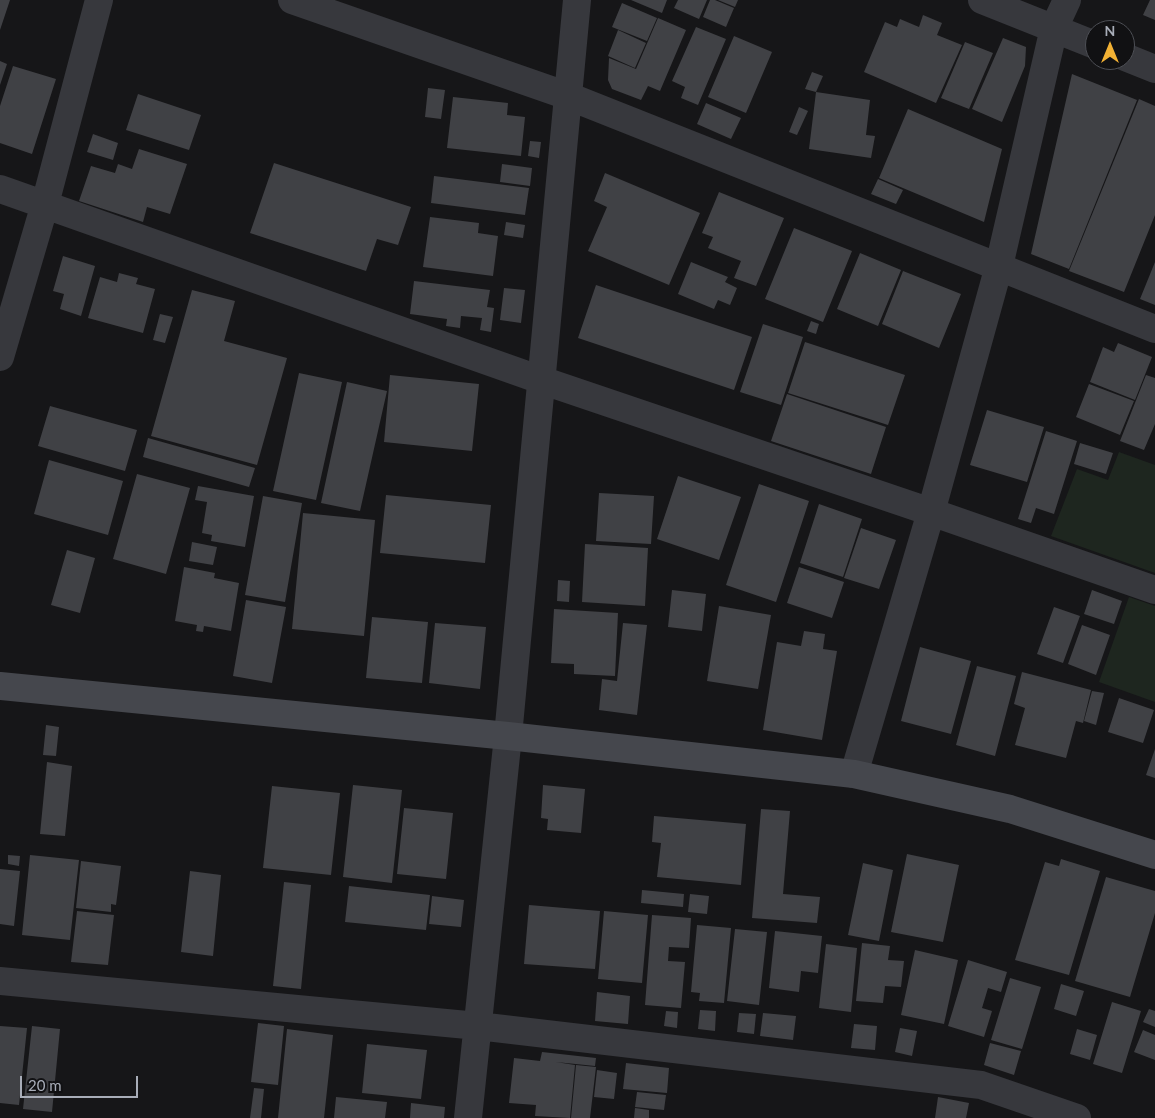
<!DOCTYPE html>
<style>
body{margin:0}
#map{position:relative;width:1155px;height:1118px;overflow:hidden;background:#161618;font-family:Lato,sans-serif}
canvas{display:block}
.north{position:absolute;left:1085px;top:20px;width:50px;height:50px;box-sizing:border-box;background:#111113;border:1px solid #4d4f55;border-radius:50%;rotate:0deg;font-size:14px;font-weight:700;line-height:20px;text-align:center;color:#a8adb8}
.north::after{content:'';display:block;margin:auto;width:18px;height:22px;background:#f2b134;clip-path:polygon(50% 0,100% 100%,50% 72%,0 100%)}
.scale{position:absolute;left:20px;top:1076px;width:118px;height:22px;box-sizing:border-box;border:2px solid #a8adb8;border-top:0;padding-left:6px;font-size:15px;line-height:18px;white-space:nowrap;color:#a8adb8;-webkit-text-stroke:4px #111113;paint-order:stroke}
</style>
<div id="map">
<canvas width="1155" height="1118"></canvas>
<div class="north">N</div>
<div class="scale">20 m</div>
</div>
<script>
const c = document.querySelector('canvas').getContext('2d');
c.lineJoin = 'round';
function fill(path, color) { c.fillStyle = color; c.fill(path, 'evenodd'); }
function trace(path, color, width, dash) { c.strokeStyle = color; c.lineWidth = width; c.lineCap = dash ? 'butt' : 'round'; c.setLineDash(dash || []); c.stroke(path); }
const green = new Path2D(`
 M1119,452L1155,465V573L1051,536L1077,469L1108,480Z
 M1129,597L1155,606V702L1099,682Z`);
const building = new Path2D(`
 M0,0H10L0,30Z
 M631,0H667L662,13Z
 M678,0H707L699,19L674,8Z
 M710,0H715L734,8L726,27L703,17Z
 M718,0H738L735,7Z
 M1150,0H1155V20L1143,15Z
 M622,3L657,18L647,41L612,27Z
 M923,15L942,23L937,35L962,45L936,103L864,72L885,22L897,27L900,19L919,27Z
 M658,18L686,30L660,91L648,86L641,100L612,89L608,80L609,58L636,69Z
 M696,27L726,39L698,105L681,98L685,87L672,81Z
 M618,30L646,43L635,68L608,56Z
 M734,36L772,52L746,113L708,97Z
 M1003,38L1026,47L1025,66L1002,122L972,109Z
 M965,42L993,53L969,109L941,98Z
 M0,61L7,64L0,85Z
 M13,66L56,79L32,154L0,143V106Z
 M812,72L823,76L816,92L805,89Z
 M1072,74L1137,100L1069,269L1031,254Z
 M428,88L445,90L441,119L425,117Z
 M816,92L870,100L866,135L875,136L871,158L809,149Z
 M138,94L201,115L189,150L126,130Z
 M453,97L508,103L507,115L525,117L521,156L447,148Z
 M1139,99L1155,106V215L1124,292L1069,271Z
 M706,103L741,118L731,139L697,124Z
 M799,107L808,111L797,135L789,132Z
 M908,109L1002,149L984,222L879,178Z
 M93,134L118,143L113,160L87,152Z
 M530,141L541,142L539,158L528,156Z
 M139,149L187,164L170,214L147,207L143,222L79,201L91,166L115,173L118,164L132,169Z
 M274,163L411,207L398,245L377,239L366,271L250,233Z
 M502,164L532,168L530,186L500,182Z
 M605,173L700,213L669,285L588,251L607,207L594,201Z
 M434,176L529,188L525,215L431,203Z
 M878,179L903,190L896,204L871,194Z
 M719,192L784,218L756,286L734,278L741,261L708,248L713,237L702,233Z
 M430,217L479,223L478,233L498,236L493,276L423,267Z
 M506,222L525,225L523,238L504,235Z
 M794,228L852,251L823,322L765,299Z
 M860,253L901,270L878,326L837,309Z
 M63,256L95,266L81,316L60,309L64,294L53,291Z
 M691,262L728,277L725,282L737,288L730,305L718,300L714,309L678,294Z
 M1155,262V305L1140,299Z
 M903,271L961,294L939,348L882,324Z
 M119,273L138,278L136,284L155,289L143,333L88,318L100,277L117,282Z
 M414,281L490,290L487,307L494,308L491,332L480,330L482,318L461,316L460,328L446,326L447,319L410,314Z
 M596,285L752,337L734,390L578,338Z
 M504,288L525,290L521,323L500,320Z
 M192,290L235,301L224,341L287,358L257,465L151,436Z
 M160,314L173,317L165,343L153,340Z
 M811,321L819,324L816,334L807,331Z
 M763,324L803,337L781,405L740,392Z
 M805,342L905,375L888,425L788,393Z
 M1118,343L1152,357L1135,400L1090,382L1103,347L1114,352Z
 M299,373L342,382L316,500L273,491Z
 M390,375L479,384L472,451L384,442Z
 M1146,375L1155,378V424L1144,450L1120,441Z
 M347,382L387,391L360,511L321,503Z
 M1089,384L1134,401L1120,435L1076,417Z
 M787,394L886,427L871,474L771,441Z
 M50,406L137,430L125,471L38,446Z
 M987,410L1044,427L1027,482L970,465Z
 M1046,431L1077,441L1054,514L1036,508L1031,523L1018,519Z
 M148,438L255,468L249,487L143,457Z
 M1080,443L1113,453L1106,474L1074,464Z
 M49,460L123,481L108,535L34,514Z
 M137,474L190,488L166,574L113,559Z
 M678,476L741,497L719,560L657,539Z
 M759,484L809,501L776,602L726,585Z
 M198,486L254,496L245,547L211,541L212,535L202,533L207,502L195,500Z
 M599,493L654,496L651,544L596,541Z
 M386,495L491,505L485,563L380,553Z
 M263,496L302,503L285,602L245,595Z
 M819,504L862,519L843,577L800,563Z
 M303,513L375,520L364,636L292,629Z
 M861,528L896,540L879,589L844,578Z
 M192,542L217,547L213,565L189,561Z
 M585,544L648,548L645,606L582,602Z
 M67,550L95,558L80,613L51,605Z
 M184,567L215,573L214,578L239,583L231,631L204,626L203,632L196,631L197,625L175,621Z
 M799,567L844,582L832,618L787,603Z
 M558,580L570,581L569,602L557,601Z
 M672,590L706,594L702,631L668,627Z
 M1092,590L1122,601L1114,624L1084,614Z
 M246,600L286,607L272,683L233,676Z
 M719,606L771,615L758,689L707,681Z
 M1054,607L1080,616L1063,663L1037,654Z
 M554,609L618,613L615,676L574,674V664L551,663Z
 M372,617L428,622L422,683L366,678Z
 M435,623L486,627L480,689L429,683Z
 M623,623L647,625L637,715L599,710L602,679L617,681Z
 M1082,625L1110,635L1096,675L1068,664Z
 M804,631L825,634L823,649L837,651L822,740L763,730L777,642L801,646Z
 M920,647L971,661L951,734L901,721Z
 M977,666L1016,676L995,756L956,745Z
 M1022,672L1091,690L1083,723L1076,721L1066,758L1015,745L1025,708L1014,704Z
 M1092,691L1104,693L1096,725L1084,721Z
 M1119,698L1154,710L1143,743L1108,732Z
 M46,725L59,727L56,756L43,755Z
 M1155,749V778L1146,775Z
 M47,762L72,766L65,836L40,834Z
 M353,785L402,790L392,883L343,877Z
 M543,785L585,789L581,833L547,830L548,819L541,818Z
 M272,786L340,793L331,875L263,868Z
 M404,808L453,813L446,879L397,874Z
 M761,809L790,811L783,894L820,897L817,923L752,918Z
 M654,816L746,824L741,885L657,877L661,843L652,842Z
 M907,854L959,865L943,942L891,932Z
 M8,855L20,856L19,866L8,864Z
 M30,855L79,860L70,940L22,935Z
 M1061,859L1100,871L1069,975L1015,960L1045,862L1059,866Z
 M81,861L121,866L116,905L111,904V912L76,908Z
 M863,863L893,870L879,941L848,935Z
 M0,869L20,871L14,926L0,924Z
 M190,871L221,875L213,956L181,952Z
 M1106,877L1155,891V913L1130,997L1075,981Z
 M284,882L311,885L301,989L273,986Z
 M349,886L430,895L426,930L345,922Z
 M642,890L684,894L683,907L641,903Z
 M690,894L709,896L707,914L688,912Z
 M432,896L464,900L461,927L429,924Z
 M529,905L600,911L595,969L524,964Z
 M77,911L114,915L108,965L71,962Z
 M604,911L648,915L642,983L598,979Z
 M652,915L691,918L689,948L669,947L668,961L685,962L681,1008L645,1005Z
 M697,925L731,928L724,1003L699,1001L700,993L691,992Z
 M735,929L767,932L759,1005L727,1001Z
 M775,931L822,936L818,973L801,971L799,992L769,988Z
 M862,943L890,946L888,960L904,961L901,987L885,986L883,1003L856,1001Z
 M826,944L857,948L851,1012L819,1008Z
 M915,950L958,960L944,1024L901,1015Z
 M968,960L1007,972L1001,992L988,988L982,1008L992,1011L984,1037L948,1026Z
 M1010,978L1041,987L1022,1049L991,1040Z
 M1061,984L1084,991L1076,1016L1054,1009Z
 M597,992L630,996L628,1024L595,1021Z
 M1112,1002L1141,1011L1122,1073L1093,1064Z
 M1149,1009L1155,1011V1027L1143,1022Z
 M700,1010L716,1011L715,1031L698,1029Z
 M666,1011L678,1012L677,1028L664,1026Z
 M739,1013L756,1014L754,1034L737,1032Z
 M763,1013L796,1016L793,1040L760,1036Z
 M258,1023L284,1026L278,1085L251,1082Z
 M854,1024L877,1026L875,1050L851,1048Z
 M0,1026L27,1028L19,1105L0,1103Z
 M32,1026L60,1029L52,1112L23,1109Z
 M900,1028L917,1031L912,1056L895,1052Z
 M287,1029L333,1035L324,1118H278Z
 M1077,1029L1097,1035L1090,1060L1070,1054Z
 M1143,1030L1155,1035V1060L1134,1052Z
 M990,1043L1021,1051L1014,1075L984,1065Z
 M367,1044L427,1050L421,1099L362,1093Z
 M542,1052L596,1058L595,1066L556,1062L575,1065L570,1118L535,1116L536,1105L509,1103L514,1058L540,1061Z
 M626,1063L669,1068L667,1093L623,1089Z
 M576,1065L596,1067L590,1118H571Z
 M597,1070L617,1073L614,1099L594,1097Z
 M254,1088L264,1089L261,1118H250Z
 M637,1092L666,1095L664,1110L635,1107Z
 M336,1097L387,1102L385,1118H334Z
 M938,1097L969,1103L966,1118H935Z
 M411,1103L445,1107L444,1118H410Z
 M635,1108L649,1110V1118H634Z`);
const street = new Path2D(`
 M292,0L568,96L1155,329
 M982,0L1095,45
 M1125,57L1155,69
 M0,189L541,380L931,512L1155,590
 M0,357L45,204L99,0
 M854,774L931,512L999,266L1054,28L1067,0
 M0,981L478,1026L981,1085L1077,1118
 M468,1118L508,736L577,0`);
const secondary = new Path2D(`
 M0,686L508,736L854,774L1010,809L1155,855`);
fill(green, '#1e261f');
fill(building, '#404145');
trace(street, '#37383d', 28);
trace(secondary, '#45474d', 28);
</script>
